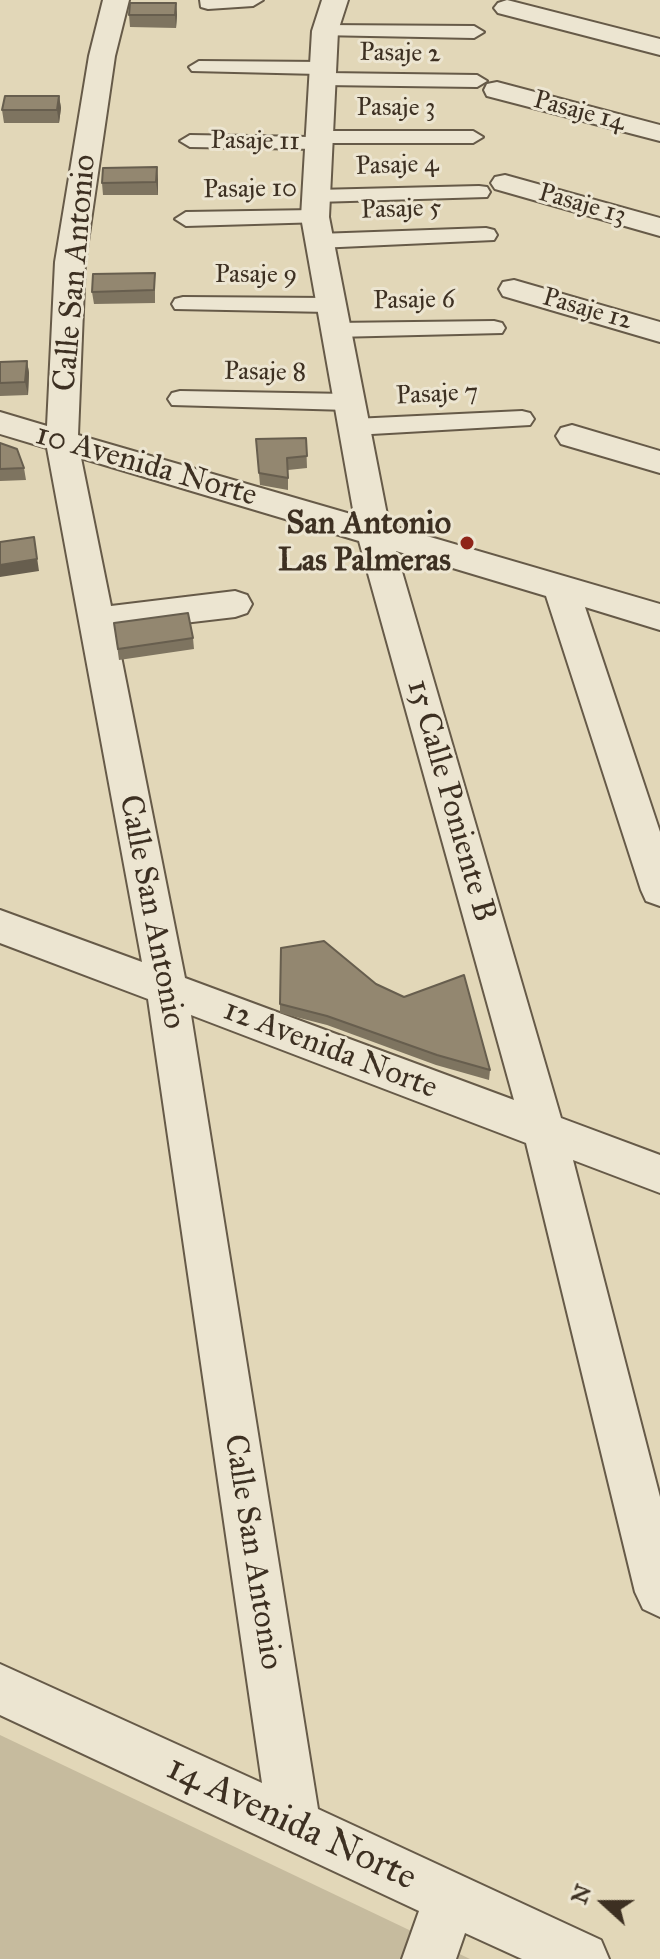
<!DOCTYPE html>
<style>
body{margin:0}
#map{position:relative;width:660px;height:1959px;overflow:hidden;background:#e2d7b8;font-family:"IM FELL Great Primer",serif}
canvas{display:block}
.north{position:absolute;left:564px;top:1863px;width:80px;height:80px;-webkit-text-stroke:6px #ece5d1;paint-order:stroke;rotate:291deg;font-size:22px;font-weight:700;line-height:32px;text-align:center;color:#3d3022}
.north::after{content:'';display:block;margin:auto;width:28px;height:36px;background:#3d3022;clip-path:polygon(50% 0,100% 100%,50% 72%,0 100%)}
</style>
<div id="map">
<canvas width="660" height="1959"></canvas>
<div class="north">N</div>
</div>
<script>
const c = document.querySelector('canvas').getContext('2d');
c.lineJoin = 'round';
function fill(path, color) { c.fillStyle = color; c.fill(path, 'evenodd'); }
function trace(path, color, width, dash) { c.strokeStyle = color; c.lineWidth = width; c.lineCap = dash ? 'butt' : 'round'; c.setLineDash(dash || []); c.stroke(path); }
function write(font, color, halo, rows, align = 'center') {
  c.font = font + ' "IM FELL Great Primer",serif'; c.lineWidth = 6; c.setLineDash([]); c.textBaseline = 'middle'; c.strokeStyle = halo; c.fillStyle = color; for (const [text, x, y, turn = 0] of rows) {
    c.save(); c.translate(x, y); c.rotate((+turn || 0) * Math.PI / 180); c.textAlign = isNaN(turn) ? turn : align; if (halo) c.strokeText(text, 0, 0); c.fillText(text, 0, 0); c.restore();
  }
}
const green = new Path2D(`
 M0,1735L470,1959H0Z`);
const pedestrian = new Path2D(`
 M200,0H263L253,6L208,9L201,7Z
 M325,25L474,26L484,32L474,38L318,35L315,31L318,27Z
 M199,61L323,62L333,68L327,73L477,75L487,81L477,87L323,85L313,79L319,74L192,71L189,67Z
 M319,131H473L483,137L473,143H329L319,149L190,147L180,141L190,135L309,137Z
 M479,186L487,187L490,192L487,197L316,202L305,196L316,190Z
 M315,210L323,212L326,217L323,222L186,226L175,219L186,212Z
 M486,228L494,230L497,235L494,240L318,248L307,241L318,234Z
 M183,297L329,298L337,300L340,305L337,310L329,312L175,309L172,304L175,299Z
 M494,321L502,323L505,328L502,333L334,337L326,335L323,330L326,325L334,323Z
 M180,391L348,394L356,396L360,402L356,408L348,410L172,405L168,399L172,393Z
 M522,411L530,413L534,419L530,425L354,435L346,433L342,427L346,421L354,419Z`);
const minor = new Path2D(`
 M103,0H129L115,56L85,262L78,435L354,515L301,217L312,31L322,0H348L338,31L329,217L389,525L660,604V630L585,607L660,832V906L646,901L641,890L546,596L396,551L561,1118L660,1155V1193L573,1160L660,1497V1617L643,1609L635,1592L526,1143L191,1015L318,1809L601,1940L609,1959H522L465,1933L456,1959H402L419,1911L0,1715V1664L262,1783L148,999L0,943V910L142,962L47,448L0,434V412L47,426L55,262L89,56ZM81,458L359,541L514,1100L185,978L116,631L235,617L247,613L252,604L247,595L235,591L111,606Z
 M507,0L660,39V55L498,13L494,8L498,3Z
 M497,82L660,125V141L487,96L484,90L487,84Z
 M505,175L660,218V236L495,189L491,183L495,177Z
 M514,280L660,322V342L503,296L499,289L503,282Z
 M572,425L660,451V473L561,444L556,436L561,428Z`);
const wall = new Path2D(`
 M176,3L177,15L176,28L130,27L129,15Z
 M59,96L61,108L59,123H4L2,110Z
 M157,167L158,180V195H103L102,183Z
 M155,273V303L94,304L92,292Z
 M27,361L29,373L28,395L0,396V362Z
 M306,438L307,468L288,470V490L260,485L256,439Z
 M0,443L24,468L26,480L0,481Z
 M114,623L193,638L194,649L119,660Z
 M376,984L490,1070L489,1080L436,1065L327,1025L280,1013V1004Z`);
const shadedWall = new Path2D(`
 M176,3L177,15L176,28L175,15Z
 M59,96L61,108L59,123L57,110Z
 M157,167L158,180V195L156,182Z
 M27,361L29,373L28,395L25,382Z
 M34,537L39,571L0,577V565Z`);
const building = new Path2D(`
 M130,3H176L175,15H129Z
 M5,96H59L57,110H2Z
 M157,167L156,182L102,183L103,168Z
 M155,273L154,290L92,292L93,274Z
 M27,361L25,382L0,383V362Z
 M306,438L307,456L287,458L288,478L259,473L256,439Z
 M0,443L17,449L24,468L0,469Z
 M34,537L37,559L0,565V542Z
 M188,613L193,638L118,649L114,623Z
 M324,941L376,984L404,997L464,975L490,1070L437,1055L327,1016L280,1004L281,948Z`);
const markers = [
 [467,543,8,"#8f2418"]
];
const farStreetnames = [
 ["Pasaje 2",400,54,1],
 ["Pasaje 3",396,109],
 ["Pasaje 14",579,112,15],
 ["Pasaje 11",255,142,1],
 ["Pasaje 4",397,166,-2],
 ["Pasaje 10",250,190,-1],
 ["Pasaje 13",582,205,16],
 ["Pasaje 5",401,210,-2],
 ["Pasaje 9",256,276],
 ["Pasaje 6",414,301,-1],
 ["Pasaje 12",587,310,16],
 ["Pasaje 8",265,373,1],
 ["Pasaje 7",437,395,-3]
];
const streetNames = [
 ["Calle San Antonio",76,273,-85],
 ["10 Avenida Norte",146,466,16],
 ["15 Calle Poniente B",450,801,74],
 ["Calle San Antonio",151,912,79],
 ["12 Avenida Norte",330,1050,21],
 ["Calle San Antonio",252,1552,81]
];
const poiNames = [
 ["San Antonio",451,525],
 ["Las Palmeras",451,562]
];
const nearStreetnames = [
 ["14 Avenida Norte",291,1824,25]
];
fill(green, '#c6bb9e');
trace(pedestrian, '#665a48', 4);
trace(minor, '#665a48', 4);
fill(pedestrian, '#ece5d1');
fill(minor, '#ece5d1');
fill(wall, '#7e7460');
fill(shadedWall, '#675e4e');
fill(building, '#938770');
trace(building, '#675e4e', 2);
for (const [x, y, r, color] of markers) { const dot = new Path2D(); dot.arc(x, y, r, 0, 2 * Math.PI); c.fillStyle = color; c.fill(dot); trace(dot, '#ece5d1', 3); }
write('26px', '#3d3022', '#ece5d1', farStreetnames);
write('32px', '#3d3022', '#ece5d1', streetNames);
write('bold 32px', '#3d3022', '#ece5d1', poiNames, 'right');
write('38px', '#3d3022', '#ece5d1', nearStreetnames);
</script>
